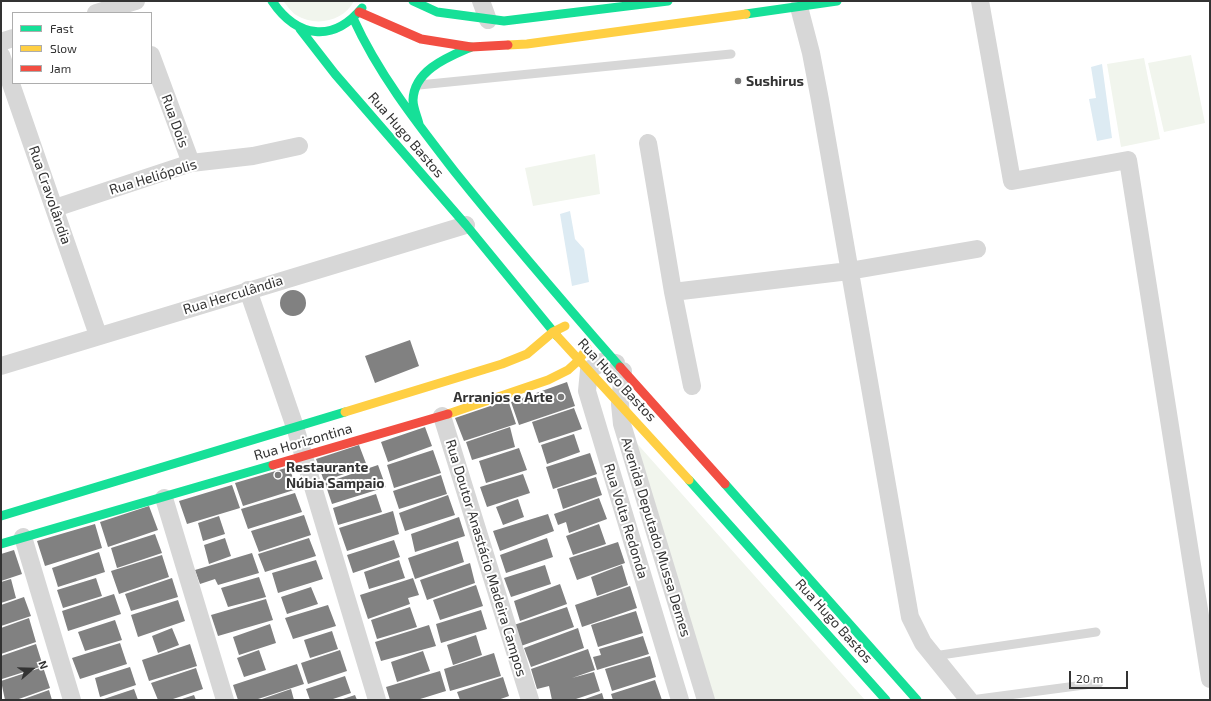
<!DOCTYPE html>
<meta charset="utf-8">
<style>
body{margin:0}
#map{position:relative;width:1211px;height:701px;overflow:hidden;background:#fff;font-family:"Exo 2",sans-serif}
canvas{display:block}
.frame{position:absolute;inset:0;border:2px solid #333;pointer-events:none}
.legend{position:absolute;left:12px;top:12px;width:140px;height:72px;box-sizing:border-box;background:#fff;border:1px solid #adadad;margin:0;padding:5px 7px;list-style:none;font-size:12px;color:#333}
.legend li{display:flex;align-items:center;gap:8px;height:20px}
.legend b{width:20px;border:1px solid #adadad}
.north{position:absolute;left:12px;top:649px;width:40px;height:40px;-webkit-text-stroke:3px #fff;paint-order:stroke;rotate:70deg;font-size:11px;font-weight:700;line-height:16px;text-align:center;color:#333}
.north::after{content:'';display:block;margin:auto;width:14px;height:18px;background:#333;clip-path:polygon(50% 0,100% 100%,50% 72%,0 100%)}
.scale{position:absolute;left:1069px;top:671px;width:59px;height:18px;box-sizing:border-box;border:2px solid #333;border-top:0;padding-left:5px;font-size:12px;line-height:14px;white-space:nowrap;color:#333;-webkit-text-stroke:3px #fff;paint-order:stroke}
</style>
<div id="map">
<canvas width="1211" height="701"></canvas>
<div class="frame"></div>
<ul class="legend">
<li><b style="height:5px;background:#16e098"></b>Fast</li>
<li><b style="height:5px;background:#ffcf43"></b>Slow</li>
<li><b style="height:5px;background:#f24e42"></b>Jam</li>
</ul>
<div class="north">N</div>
<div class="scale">20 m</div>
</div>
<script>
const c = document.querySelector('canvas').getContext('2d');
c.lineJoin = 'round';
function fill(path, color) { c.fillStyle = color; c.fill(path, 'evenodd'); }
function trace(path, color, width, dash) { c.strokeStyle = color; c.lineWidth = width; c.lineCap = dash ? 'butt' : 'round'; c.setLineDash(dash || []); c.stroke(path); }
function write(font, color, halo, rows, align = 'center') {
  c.font = font + ' "Exo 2",sans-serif'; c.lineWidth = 4; c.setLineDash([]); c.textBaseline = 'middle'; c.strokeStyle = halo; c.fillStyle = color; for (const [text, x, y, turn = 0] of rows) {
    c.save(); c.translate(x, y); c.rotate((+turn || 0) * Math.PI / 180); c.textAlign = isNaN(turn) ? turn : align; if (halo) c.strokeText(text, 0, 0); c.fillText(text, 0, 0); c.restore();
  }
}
const green = new Path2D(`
 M283,1H354C343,22 315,27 296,15C291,12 287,5 283,1Z
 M1191,55L1205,123L1164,132L1148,63Z
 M1144,58L1160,139L1121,147L1107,64Z
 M595,154L600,194L533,206L525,168Z
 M633,439L865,700H713Z`);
const water = new Path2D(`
 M1102,64L1112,138L1097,141L1089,99L1096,98L1091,67Z
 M570,211L575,239L584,249L589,282L572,286L560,214Z`);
const building = new Path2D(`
 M280 303a13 13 0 1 1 26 0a13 13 0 1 1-26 0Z
 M410,340L419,366L375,383L365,356Z
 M567,382L575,406L519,425L511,402Z
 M508,400L516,424L464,441L455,418Z
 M574,408L582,429L539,443L532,422Z
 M425,427L432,446L388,462L381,442Z
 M510,427L515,447L472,460L466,442Z
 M574,434L580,452L547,464L541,445Z
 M359,445L367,466L324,481L316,459Z
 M519,448L527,470L486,483L479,461Z
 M433,450L441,473L394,488L387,465Z
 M590,453L597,474L553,489L546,467Z
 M378,465L386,487L332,504L325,483Z
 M289,467L297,489L243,506L235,483Z
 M523,474L530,493L487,507L480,487Z
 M441,475L447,494L399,509L393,491Z
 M596,477L602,495L563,509L557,489Z
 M232,485L240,508L187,524L179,501Z
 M295,493L302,512L248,529L241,509Z
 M376,494L382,512L338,525L333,508Z
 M448,495L455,515L405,531L399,513Z
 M599,498L607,519L569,533L566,522L558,525L554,514Z
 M518,499L524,517L503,525L496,507Z
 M149,506L158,530L108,547L100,522Z
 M393,511L399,534L347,551L339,528Z
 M548,514L554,531L500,551L493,531Z
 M304,515L311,535L259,552L251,531Z
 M219,516L225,534L203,541L198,523Z
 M459,517L465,536L415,552L411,534Z
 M95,524L102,548L45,566L37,541Z
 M599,524L606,544L573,555L566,536Z
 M155,534L162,553L117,568L111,548Z
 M225,538L231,556L209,564L204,545Z
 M309,538L316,556L265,572L258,554Z
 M547,538L553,557L506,573L500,555Z
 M394,540L400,557L353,573L347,555Z
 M458,541L464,562L415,579L408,558Z
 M618,542L625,563L577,580L569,558Z
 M14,550L22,574L1,581V554Z
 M99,552L105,572L58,587L52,568Z
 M252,553L259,573L218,585L215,579L200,584L195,570Z
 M162,555L169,577L119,594L111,571Z
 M316,560L323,579L278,593L272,573Z
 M399,560L405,578L369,589L364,572Z
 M470,563L475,583L427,600L420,580Z
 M545,565L551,584L511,597L504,578Z
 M622,565L628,585L597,596L591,577Z
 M259,577L266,597L228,607L221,588Z
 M96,578L102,596L63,608L57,590Z
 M172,578L178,597L131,611L125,594Z
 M413,578L419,595L408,598L410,604L368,619L360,595Z
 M11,579L16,598L1,603V582Z
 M560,584L567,604L520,621L514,601Z
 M476,585L483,606L440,620L433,600Z
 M630,586L637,608L582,627L575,605Z
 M311,587L318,604L287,614L281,597Z
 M114,594L121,614L68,631L62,611Z
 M24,597L31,616L1,626V605Z
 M266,599L273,620L218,636L211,615Z
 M178,600L185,621L138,637L131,615Z
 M328,605L336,626L293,639L285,618Z
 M410,607L417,627L377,639L371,620Z
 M567,607L574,627L521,646L514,625Z
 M481,610L487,629L441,643L436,624Z
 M636,611L643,633L598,647L591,625Z
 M29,618L36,642L1,654V628Z
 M115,620L122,640L85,651L78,632Z
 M270,624L276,643L239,655L233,637Z
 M429,625L436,646L381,661L375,642Z
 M172,628L179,645L158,653L152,636Z
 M578,628L584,648L531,667L524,648Z
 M332,631L338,649L310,658L304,640Z
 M476,635L482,655L453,665L447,645Z
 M643,636L649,654L597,670L593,657L601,655L599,649Z
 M120,643L127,664L80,679L72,658Z
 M36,644L43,666L2,679L1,656Z
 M190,644L197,666L149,681L142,660Z
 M588,649L595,670L572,678L594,672L600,691L573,700H552L549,686L537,689L531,669Z
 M259,650L266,670L244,677L237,658Z
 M340,650L347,671L308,684L301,663Z
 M423,651L430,671L397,682L391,662Z
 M494,653L501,676L450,691L444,669Z
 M650,656L656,677L612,691L605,669Z
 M297,664L304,684L255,700H238L233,685Z
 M43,667L50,688L16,700H5L1,681Z
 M130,667L136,685L100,697L95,678Z
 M196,668L203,689L170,700H158L151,683Z
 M440,671L446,691L417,700H390L386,687Z
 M345,676L351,693L330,700H310L306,689Z
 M503,677L509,696L498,700H460L457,692Z
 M655,680L662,700H613L611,694Z
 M134,689L138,700H101Z
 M291,689L294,700H259Z
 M49,690L52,700H21Z
 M602,693L604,700H582Z
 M194,695L196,700H179Z
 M355,695L357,700H340Z`);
const lane = new Path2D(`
 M419,85L731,54
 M934,656L1096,632
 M971,700L1099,683`);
const street = new Path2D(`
 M481,1L488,20
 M980,1L1012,181L1128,160L1210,679
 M799,7L811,53L820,100L910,617L923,643L969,700
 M96,13L136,1
 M1,42L13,38
 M1,55L98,335
 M151,55L191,163
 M648,143L673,292L692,386
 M55,208L191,163L253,156L299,146
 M248,290L295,427L377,700
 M673,292L849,271L977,249
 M616,363L602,362L589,370L587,391L680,700
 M1,366L466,225
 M623,371L620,404L622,424L706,700
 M442,416L530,700
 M164,498L225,700
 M23,537L72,700`);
const fast = new Path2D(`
 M272,1C297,38 333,43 362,8
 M413,1L437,12L504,21L668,1
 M746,14L837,1
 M353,18C379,75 417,123 455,172C508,238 564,303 620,367
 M300,29L335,74L466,225L557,336
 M419,124C417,116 413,108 413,100C414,70 448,57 471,47
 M689,480L886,700
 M725,484L917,700
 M1,516L345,412
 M1,544L273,465`);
const slow = new Path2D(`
 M508,45L527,44L746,14
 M557,336L689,480
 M345,412L502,364L527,354L553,332L565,326
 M448,414L548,380L568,370L579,360L587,348`);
const jam = new Path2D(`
 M359,12L421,39L471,47L508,45
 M620,367L725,484
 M273,465L448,414`);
const markers = [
 [738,81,4,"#7a7a7a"],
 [561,397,4,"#7a7a7a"],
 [278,475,4,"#7a7a7a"]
];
const poiNames = [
 ["Sushirus",746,81],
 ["Arranjos e Arte",553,397,"right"],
 ["Restaurante",286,467],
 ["Núbia Sampaio",286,483]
];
const streetNames = [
 ["Rua Dois",175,121,70],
 ["Rua Hugo Bastos",406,135,49],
 ["Rua Heliópolis",153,177,-17],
 ["Rua Cravolândia",50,195,71],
 ["Rua Herculândia",233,295,-17],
 ["Rua Hugo Bastos",617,380,47],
 ["Rua Horizontina",303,442,-16],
 ["Rua Volta Redonda",626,521,73],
 ["Avenida Deputado Mussa Demes",656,537,73],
 ["Rua Doutor Anastácio Madeira Campos",486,558,73],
 ["Rua Hugo Bastos",834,621,48]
];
fill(green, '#f1f5ed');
fill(water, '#ddebf3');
fill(building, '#818181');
trace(lane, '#d7d7d7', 9);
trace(street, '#d7d7d7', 18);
trace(fast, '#16e098', 9);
trace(slow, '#ffcf43', 9);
trace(jam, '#f24e42', 9);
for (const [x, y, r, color] of markers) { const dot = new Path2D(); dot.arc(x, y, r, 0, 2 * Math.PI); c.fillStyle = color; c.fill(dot); trace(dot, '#fff', 1.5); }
write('bold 14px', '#333', '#fff', poiNames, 'left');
write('14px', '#333', '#fff', streetNames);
</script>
